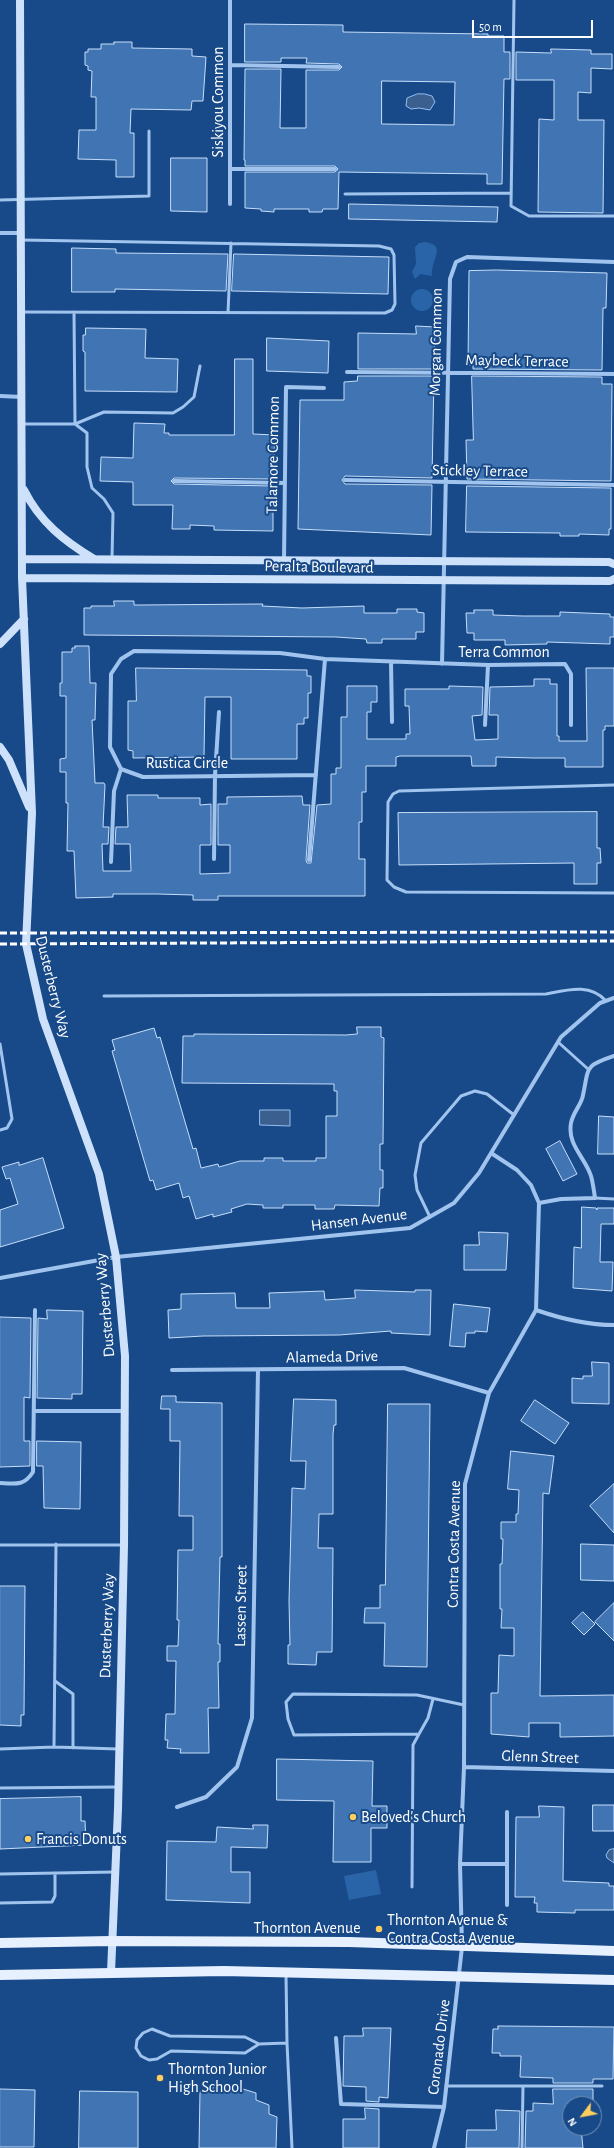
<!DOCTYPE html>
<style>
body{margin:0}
#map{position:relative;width:614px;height:2148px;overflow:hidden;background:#184a89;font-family:"Alegreya Sans",sans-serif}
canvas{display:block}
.north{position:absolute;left:562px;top:2096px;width:40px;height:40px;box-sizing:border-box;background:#184a89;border:1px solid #7492b8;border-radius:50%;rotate:238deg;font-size:11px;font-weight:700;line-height:16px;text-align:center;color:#fff}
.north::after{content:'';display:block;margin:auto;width:14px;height:18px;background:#ffcf5d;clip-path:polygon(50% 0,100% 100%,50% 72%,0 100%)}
.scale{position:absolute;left:472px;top:20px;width:121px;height:18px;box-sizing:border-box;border:2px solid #fff;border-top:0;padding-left:5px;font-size:12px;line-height:14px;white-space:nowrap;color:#fff;-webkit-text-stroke:3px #184a89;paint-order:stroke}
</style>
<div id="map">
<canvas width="614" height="2148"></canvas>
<div class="north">N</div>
<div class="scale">50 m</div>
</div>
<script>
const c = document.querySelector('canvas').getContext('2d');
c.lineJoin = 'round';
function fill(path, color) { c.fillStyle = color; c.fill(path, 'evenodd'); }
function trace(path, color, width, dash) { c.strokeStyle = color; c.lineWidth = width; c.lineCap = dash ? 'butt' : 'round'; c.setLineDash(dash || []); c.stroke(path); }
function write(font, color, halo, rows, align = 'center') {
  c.font = font + ' "Alegreya Sans",sans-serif'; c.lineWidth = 4; c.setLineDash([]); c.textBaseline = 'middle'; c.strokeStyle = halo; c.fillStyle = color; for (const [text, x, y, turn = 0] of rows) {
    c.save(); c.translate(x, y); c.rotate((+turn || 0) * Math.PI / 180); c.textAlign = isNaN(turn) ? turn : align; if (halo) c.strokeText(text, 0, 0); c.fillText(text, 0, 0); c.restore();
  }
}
const green = new Path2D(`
 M425,242C448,245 430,260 432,276L420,274L415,279L412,272L416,264L415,247L419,243Z
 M411 300a11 11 0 1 1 22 0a11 11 0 1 1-22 0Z
 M376,1870L381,1894L349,1900L344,1876Z`);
const water = new Path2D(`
 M425,94L432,96L435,102L430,110L419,108L411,109L406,106L407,98L417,94Z
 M260,1110H290V1126L260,1125Z
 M614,1849V1863L607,1858L606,1855L609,1850Z`);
const building = new Path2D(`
 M245,24L343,25V32L488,34V36H504V52H510V79H504L502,184H487V174L339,172L338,209H323L322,212H309V209H274V212L261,211V209L245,208V172H335L338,169L335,166H245V160H244L245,69H281L280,128H306V70H339L342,67L339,64L306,63L307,58H281V62H245ZM382,81L455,82L454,125L382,124Z
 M114,42H132V48L192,49V56L206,57L203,101H192L191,110L131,109L130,133H134V177H116V160L78,159L79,130H96V97H91L92,71L88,70V66L85,65V52H88V49H101V44H114Z
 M551,49L591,50V54H612V69L591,68V93L578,92V120H604L603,213L538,212L539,119L554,120V80H516V52L551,53Z
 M171,158H207V212L171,211Z
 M349,204L498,207L497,222L349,219Z
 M72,248L116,249V253L228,254L226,291L115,289V292H72Z
 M234,254L389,257L388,294L232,291Z
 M497,270L607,273L606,308H603L602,370L473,369V365H468L469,271Z
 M416,326L435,327L434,369H358V333L416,334Z
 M86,328L146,329L145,358L178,359L177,392L85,391V352L83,351V335H85Z
 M267,338L329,341L328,373L267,371Z
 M235,359H253V434L275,435L273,479L174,478L171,481L174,484L273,486V531L214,530V526L190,525V529H172L173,505H133V482L100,481L101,457L133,458L134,423L165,424L164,433H169V435H234Z
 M358,376H434L432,478L345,476L342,480L345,484L432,485L431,535L298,529L300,400H344V382L357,381Z
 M472,376L602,377V384H612L611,481L467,479L466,440H473Z
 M467,486L611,488V529H609V535L579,534V536H560V533L466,532Z
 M114,601H134V605H140L263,604L262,606L302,608L364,606V613H397V609H417V612L424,613V632H416V639H382V643H367L366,639L336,637L84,635V608H91V606H114Z
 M474,610H493V615L523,616H560V612L610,614V617H614V637H610V644L547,642V644L505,645V640H474V633H467L466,613H474Z
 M75,646H89L90,683H96L95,720H92L95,783H104L105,785L103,827H109L108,844H102L103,871H131L130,844H115L116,827H128L127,795H158V798H200V805L211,804V845H200V874L230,873V845H218V804H227V797L302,796L303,805H310L306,860L307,863H311L317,805L331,804V774H336V768H341V717H347V686H377V702H371V712H367V739H406V734H410L409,706H405V689H449V686L483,687L482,715L472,716L475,740L498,739V715H489L490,687L534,686V679H550V684H557V736H559V741H587L586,668H614V726H605V730H603V767H565V758H534L496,757V766H472L471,756H400L396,757V766H366V792H362V822H359V859H365V896H218V900H193V895L157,894H113V897L76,898L74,851H67L68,803H66V772H60V759L66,758V696H60V683H62V652H72V648H75Z
 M136,668L307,670V676H311V693H308V718H304V724H297V759H231V697H205L204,757L133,758V751L128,750V701H136Z
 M597,812V848H600L601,863H597V884H574V863L399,865L398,813Z
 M357,1027H381V1037L384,1038L383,1144H380V1170H383V1188H380L379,1206L335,1205L334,1209H315V1205H283V1208H263V1205L247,1204L231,1209L232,1212L213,1217V1214L196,1219L189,1196L183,1198L179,1183L156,1190L153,1180L150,1181L145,1164L112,1051L115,1050L112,1040L154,1028L157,1038L160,1037L193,1149L196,1148L201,1168L218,1164L219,1167L240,1161H264V1158H283V1161H316V1158H326V1116H337V1091H334V1084L182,1083L183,1036H194V1034L346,1035L357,1034Z
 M599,1116L614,1117V1154H598Z
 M560,1141L577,1174L563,1181L546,1149Z
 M43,1158L64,1228L0,1247V1210L18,1204L10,1178L6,1179L2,1167L19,1162V1165Z
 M582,1207L596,1208L597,1210V1208H614V1224H601L600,1262H613L612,1291L573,1288L574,1247L581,1248Z
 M479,1232L508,1233L506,1270H464V1245H479Z
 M355,1290L415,1292V1290H431L430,1335L391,1333V1331L339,1335L203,1336L169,1338L168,1310L181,1309V1294L235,1293L236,1308H270L269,1293L324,1291L325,1300L355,1298Z
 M454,1304L490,1308L487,1332L475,1331V1333H466L465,1347L450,1346Z
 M47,1310L83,1311L82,1394H72V1399L37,1398L38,1318L47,1319Z
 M0,1317L31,1318L30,1398L24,1397V1441H30V1466L0,1467Z
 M592,1362L609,1363V1404L572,1403V1378L583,1379V1376H592Z
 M162,1396H176V1402L222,1403V1557H220L218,1644H220V1662H218L219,1708H208L209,1753H180L181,1749L167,1748L168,1740H165L166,1714H175L176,1661H167V1646H178L179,1620H177L178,1550H193V1516H179L180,1441H170V1409H161Z
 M294,1399L336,1400V1425H334L333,1434V1514H319L318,1548H333L332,1652H317L316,1665L288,1664V1645H290L289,1601L292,1488L305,1489L306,1461H291Z
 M535,1400L569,1423L555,1444L521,1421Z
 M388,1404H430L427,1667L384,1666L385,1623H364L365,1608H380V1585H385Z
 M37,1441L81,1442L80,1509L44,1508L43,1466H37Z
 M511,1451L554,1456L549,1494L543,1493L540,1696L614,1695V1736L560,1737V1723H529V1737L491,1734V1693H498L499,1655L514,1656V1628H501L502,1609H500V1564H502L503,1539H501V1522H516V1514H518L519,1490L508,1489Z
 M614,1484V1533L590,1506Z
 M581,1544L614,1545V1581L581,1580Z
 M0,1586H25L24,1715H21V1726L0,1725Z
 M614,1603V1641L595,1622Z
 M583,1612L595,1624L584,1635L572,1623Z
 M277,1759L373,1761L372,1806H387V1828H371V1862H333L334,1801L277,1800Z
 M81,1797V1821H85L86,1845L0,1849V1799Z
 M593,1805H614V1831H593Z
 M539,1806L564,1807L563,1881L609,1883V1886H614V1910H575V1913L537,1912V1903H534L535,1897H515L516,1817H539Z
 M253,1825H268L267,1848L231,1847V1872H250V1903L166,1900L167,1841L216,1842L217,1827L253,1829Z
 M498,2026L614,2027L613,2079H593V2083H553V2078L520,2077L521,2056H500V2053H492L493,2029H498Z
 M363,2028H391L388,2098L379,2097V2102L366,2101V2087L343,2086L344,2036H363Z
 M227,2084L256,2093V2100L269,2105V2114L277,2117L276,2148H199L200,2092Z
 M0,2089L35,2090L34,2147H0Z
 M553,2089H593V2104H570V2128H581L583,2148H525L526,2111H533V2103L553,2104Z
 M80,2091L138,2092V2148H79Z
 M365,2108L379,2109V2148H343V2119H365Z
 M496,2110L520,2111L519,2148H466L467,2130H496Z`);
const lane = new Path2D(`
 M514,0L511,206L529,216H614
 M345,194L511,193
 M0,200L149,196V131
 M21,240L379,246L391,249L394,255L395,304L392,310L385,313L21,312
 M74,312L75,424L87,433V467L92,488L104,499L113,513L112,558
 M228,313L231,243
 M23,424H75L104,412L173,413L183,407L194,397L200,366
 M614,785L399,791L393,794L388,802L387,880L394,887L406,892L614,893
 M104,996L546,994C567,990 590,983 606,1001
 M558,1042L588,1069
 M0,1044L12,1119L7,1128L0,1130
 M595,1198L614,1199
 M430,1217L417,1190L415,1175L421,1143L461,1096L475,1091L487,1094L514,1115
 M0,1545H124
 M55,1681L73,1694V1748
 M433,1699L428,1718L419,1734L294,1735L288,1719L286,1702L293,1694L417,1695L464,1705
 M54,1747L56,1544
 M0,1749L54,1747L118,1749
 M0,1788L118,1787
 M0,1874L115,1872
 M412,1887L413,1745L419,1734
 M0,1903L52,1902L55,1896V1873
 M286,1974L287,2043L292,2148
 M259,2044L245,2053L171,2051L157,2059L149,2060L141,2056L136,2048L137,2040L143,2033L152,2029L170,2036L245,2037L259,2044L287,2043
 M446,2086H602
 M522,2148L523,2086`);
const street = new Path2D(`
 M230,65L339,67
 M230,169H335
 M230,204V0
 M0,233H21
 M347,372L614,374
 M0,396L22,397
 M345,480L614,485
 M174,481L285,483
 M284,561L286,387L324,388
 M391,662L392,722
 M442,664L450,279L456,262L467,257L614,262
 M485,725L488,665
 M316,775L143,777L121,769L110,747L111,674L121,659L134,651L280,653L325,659L488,665L565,664L571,674V725
 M214,859L215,775L219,712
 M309,860L325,659
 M111,862L114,791L121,769
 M539,1203L561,1199L595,1198C594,1191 593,1183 591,1176C585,1157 567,1145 571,1123C573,1112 582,1104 583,1095C589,1067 584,1066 614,1056
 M0,1278L116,1257L410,1228L454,1203L479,1173L561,1037L600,1003L614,998
 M536,1310C562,1319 586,1325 614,1325
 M172,1370L404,1368L489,1393
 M35,1411H124
 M0,1483C16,1484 24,1486 33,1472L35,1310
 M464,1767L614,1771
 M177,1807L206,1797L237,1767L252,1718L258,1370
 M460,1864H507
 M507,1905V1812
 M336,2038L341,2104L444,2107
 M434,2148L444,2107L462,1947L460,1864L464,1767L465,1484L489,1393L536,1310L539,1203L531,1185L517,1170L491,1153`);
const secondary = new Path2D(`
 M20,0L22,578L32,813L26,944L43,1019L99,1174L116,1257L125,1356L124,1545L118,1809L111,1972
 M24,490C40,522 64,541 94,559
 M22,559L609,562L614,564
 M22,578L610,581L614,579
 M0,644L24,619
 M0,747L9,760L29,807`);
const primary = new Path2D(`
 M0,1943L111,1941L349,1942L614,1951
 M0,1975L224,1971L614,1980`);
const rail = new Path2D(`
 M0,933L614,932
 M0,944L614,941`);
const markers = [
 [353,1817,4,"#ffcf5d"],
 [28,1839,4,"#ffcf5d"],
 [379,1929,4,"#ffcf5d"],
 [160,2078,4,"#ffcf5d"]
];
const streetNames = [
 ["Siskiyou Common",218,102,-90],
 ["Morgan Common",436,342,-89],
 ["Maybeck Terrace",517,361,1],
 ["Talamore Common",273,455,-89],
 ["Stickley Terrace",480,471,1],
 ["Peralta Boulevard",319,567,1],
 ["Terra Common",504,652],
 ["Rustica Circle",187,763],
 ["Dusterberry Way",53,987,76],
 ["Hansen Avenue",359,1220,-7],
 ["Dusterberry Way",105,1305,-95],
 ["Alameda Drive",332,1357,-1],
 ["Contra Costa Avenue",454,1544,-89],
 ["Lassen Street",241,1606,-89],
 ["Dusterberry Way",107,1626,-88],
 ["Glenn Street",540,1757,2],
 ["Thornton Avenue",307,1928],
 ["Coronado Drive",439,2047,-83]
];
const poiNames = [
 ["Beloved's Church",361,1817],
 ["Francis Donuts",36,1839],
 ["Thornton Avenue &",387,1920],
 ["Contra Costa Avenue",387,1938],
 ["Thornton Junior",168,2069],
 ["High School",168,2087]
];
fill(green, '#2a64a8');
fill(water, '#3b608f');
trace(water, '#93bff0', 1);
fill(building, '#4074b2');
trace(building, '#c6defa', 1);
trace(lane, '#a0c4ee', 3);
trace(street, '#a0c4ee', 4);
trace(secondary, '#cde1fa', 8);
trace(primary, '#e7f0ff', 10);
trace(rail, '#fff', 3, [7, 3]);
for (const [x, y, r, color] of markers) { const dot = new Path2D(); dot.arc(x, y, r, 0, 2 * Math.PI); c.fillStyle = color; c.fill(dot); trace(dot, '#184a89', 1.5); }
write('16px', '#fff', '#184a89', streetNames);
write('16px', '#fff', '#184a89', poiNames, 'left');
</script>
